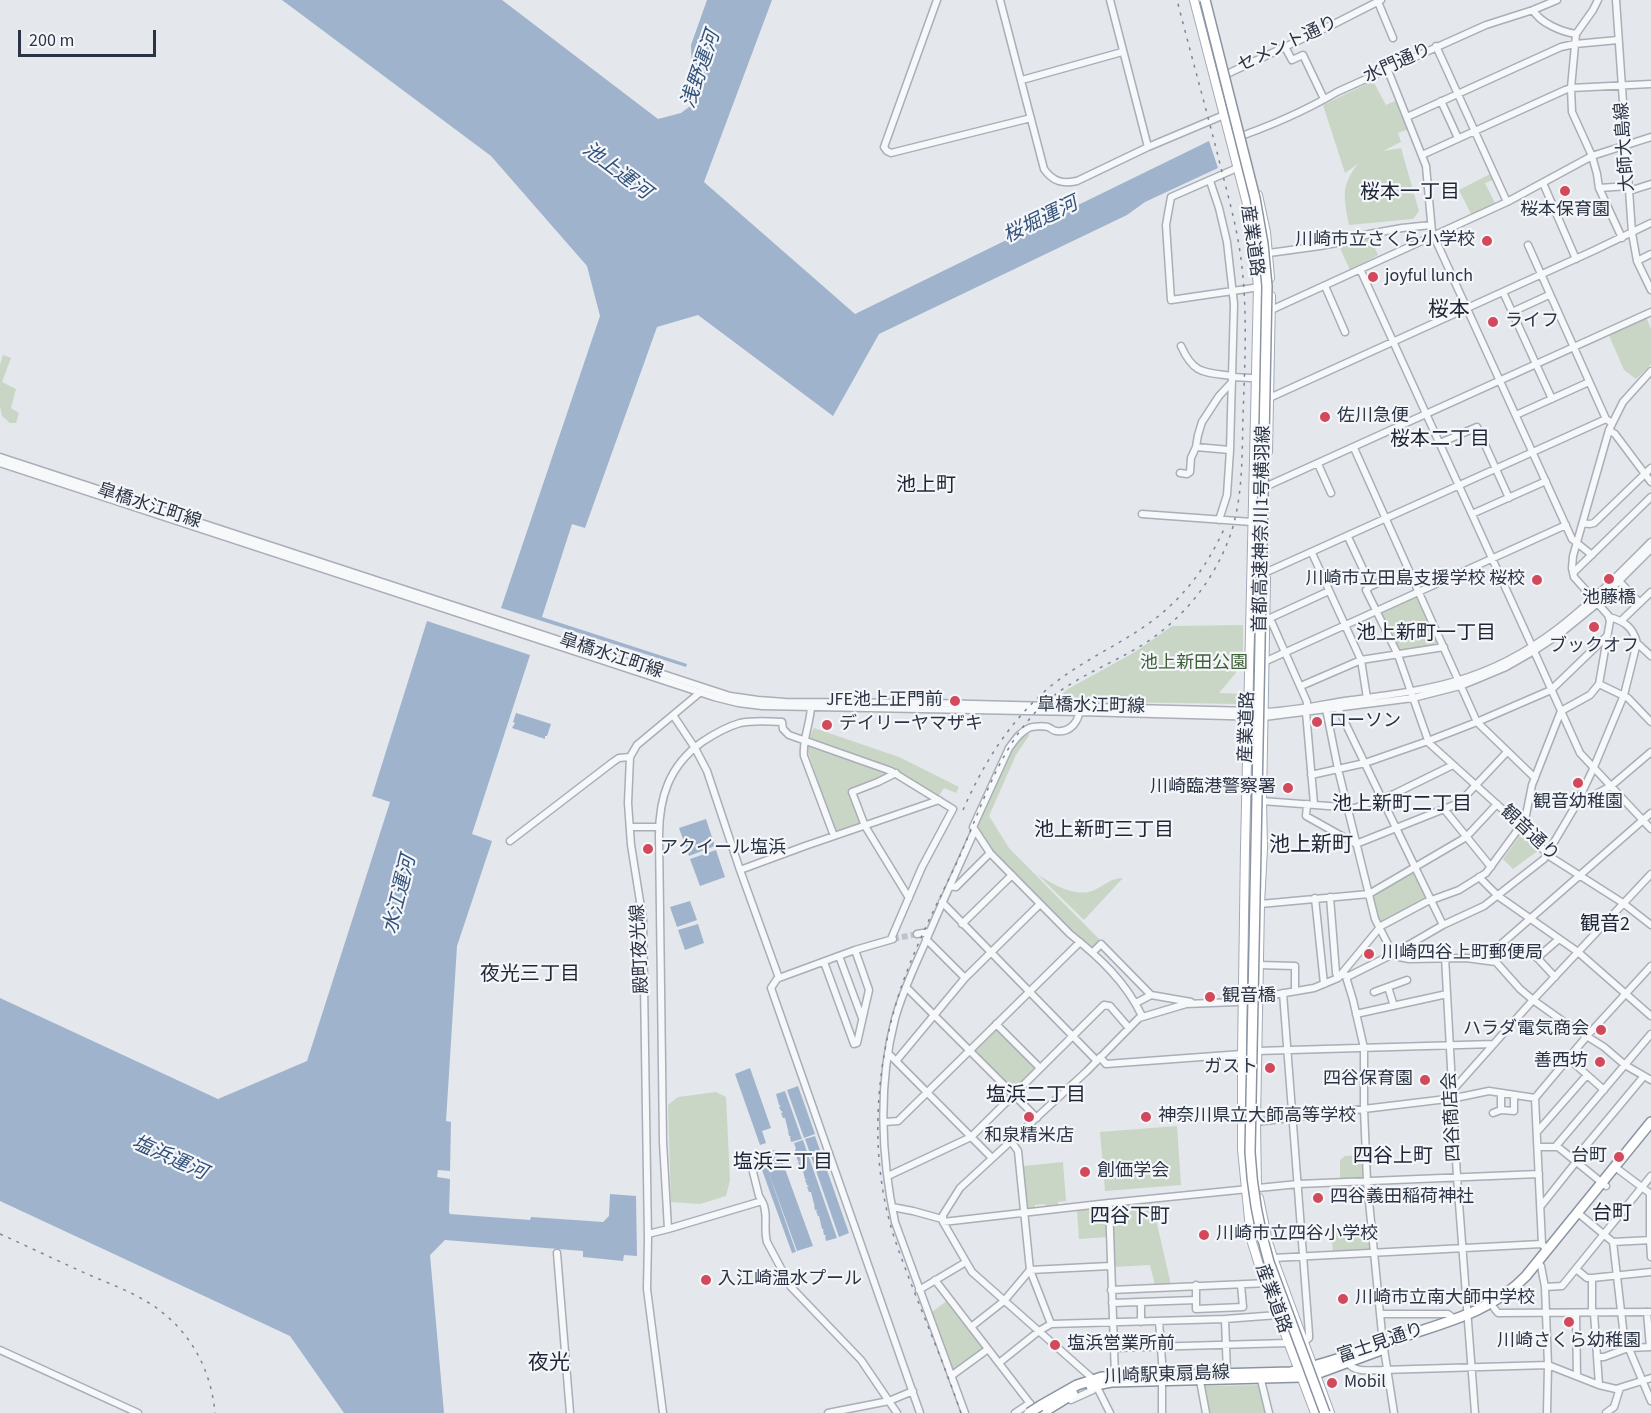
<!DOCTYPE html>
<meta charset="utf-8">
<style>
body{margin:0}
#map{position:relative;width:1651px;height:1413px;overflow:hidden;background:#e4e7ec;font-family:"Source Sans 3",sans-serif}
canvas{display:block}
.scale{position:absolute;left:18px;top:30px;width:138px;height:27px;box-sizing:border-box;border:3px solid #2b3445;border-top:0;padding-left:8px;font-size:18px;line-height:21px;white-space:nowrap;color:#2b3445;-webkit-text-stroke:4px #f4f6f9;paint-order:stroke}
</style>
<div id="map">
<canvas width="1651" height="1413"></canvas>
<div class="scale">200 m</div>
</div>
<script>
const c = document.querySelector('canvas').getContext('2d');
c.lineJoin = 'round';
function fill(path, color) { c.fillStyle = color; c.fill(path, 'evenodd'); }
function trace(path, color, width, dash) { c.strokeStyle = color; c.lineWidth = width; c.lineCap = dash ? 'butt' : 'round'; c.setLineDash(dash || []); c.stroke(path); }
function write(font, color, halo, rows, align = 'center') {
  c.font = font + ' "Source Sans 3","Noto Sans JP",sans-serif'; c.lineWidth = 4.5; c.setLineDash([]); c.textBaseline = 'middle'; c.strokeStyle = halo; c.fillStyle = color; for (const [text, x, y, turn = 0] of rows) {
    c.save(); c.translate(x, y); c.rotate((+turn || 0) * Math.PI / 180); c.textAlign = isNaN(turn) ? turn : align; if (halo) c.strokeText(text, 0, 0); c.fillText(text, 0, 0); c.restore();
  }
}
const green = new Path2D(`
 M1373,81L1386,105L1397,100L1409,129L1398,133L1401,142L1383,151L1401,148L1419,211L1413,219L1349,225C1344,199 1340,186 1358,164L1345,173L1323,105Z
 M1492,173L1495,179L1485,183L1496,205L1472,216L1459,190Z
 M1369,235L1378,255L1350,270L1338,244Z
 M1646,317L1651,329V364L1636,379L1624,370L1608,333Z
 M3,355L11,358L2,382L16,389L11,408L19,413L16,423H10L2,416L0,406V365Z
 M1416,596L1418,597L1439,644L1438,645L1399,652L1380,614V612Z
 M1243,625V662H1241L1235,674L1219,693L1242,694V700L1238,704L1054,701L1068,689L1135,652L1172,626Z
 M814,728L899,757L959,787L956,793L944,788L938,797L896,770L809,738Z
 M1030,734L1016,755L989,816L1009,848L1101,941L1093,949C1077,942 982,846 978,829C977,827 978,823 978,820L1002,766L1020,735Z
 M810,745L890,772V776L849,790L860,821L859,824L837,833L835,831L808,752V746Z
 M1524,833L1539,850L1513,869L1503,859L1521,834Z
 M1414,871L1426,897L1380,922L1378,921L1371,897L1372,895Z
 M1037,874C1052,884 1073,897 1092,891C1103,887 1110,878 1123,878L1084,920Z
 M996,1028L1037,1068L1015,1090L975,1051V1050Z
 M716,1092L726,1097L730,1180L726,1196L700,1204L671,1202L668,1105L678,1097Z
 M1177,1126L1181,1185L1105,1191L1100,1132Z
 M1363,1155L1366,1177L1364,1179L1340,1180V1160L1345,1156Z
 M1063,1162L1066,1201L1058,1202V1206L1046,1207L1045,1204L1035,1205V1208L1027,1209L1023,1166Z
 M1150,1201L1152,1202L1171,1285H1155L1150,1265L1114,1267L1112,1205Z
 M1105,1206L1107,1208V1237L1079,1239L1077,1210Z
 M1370,1229L1371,1250L1333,1252L1331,1230Z
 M948,1300L984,1346L983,1349L954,1371L952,1370L932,1312Z
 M1261,1385L1267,1413H1209L1203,1386Z`);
const water = new Path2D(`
 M282,0H502L658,119L681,113L693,104L691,45L707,0H772L704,182L855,314L1209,141L1218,168L1145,202L1127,215L879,334L833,416L698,315L657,327L585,528L572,524L542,617L687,664L686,667L501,608L600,316L587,266L491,156Z
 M427,621L530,655L472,834L492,841L457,946L446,1121L451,1122L450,1171L438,1170L437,1177L450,1179L449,1212L450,1214L530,1220L531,1217L603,1222L609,1216L610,1194L636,1196L637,1256L624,1255L623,1261L583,1257V1251L445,1240L430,1255L444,1413H344L290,1336L0,1201V998L218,1099L307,1061L390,802L372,796Z
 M516,713L551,724L547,736H545V739L512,728L515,723L513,722Z
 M706,819L715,846L689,856L679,828Z
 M716,850L725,877L700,886L690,859Z
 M690,901L697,920L677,927L670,907Z
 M698,924L704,943L685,950L678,930Z
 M750,1068L771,1128L762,1131L766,1143L760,1145L735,1074Z
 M798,1086L815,1134L804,1138L787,1090Z
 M785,1091L802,1139L791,1142L790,1137L791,1136H789L788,1131L789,1130H788L785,1118H783L781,1113L783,1112L781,1111L779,1107L781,1106L779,1105L776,1094Z
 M815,1136L849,1233L839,1237L805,1139Z
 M803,1140L837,1238L826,1241L825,1236L827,1235H824L823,1230L824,1229H822L819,1216H818L816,1211L818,1210H815L814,1205L815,1204H814L811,1192H809L807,1187L809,1186L807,1185L805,1180L807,1179H805L802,1167H800L798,1162L800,1161H798L796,1156L798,1155H796L795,1150L796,1149L794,1143Z
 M775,1150L777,1156L780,1155L813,1246L797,1251L767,1168L796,1252L792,1253L757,1156Z`);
const minorTunnel = new Path2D(`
 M893,939L917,934`);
const minor = new Path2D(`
 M937,0L884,147L887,151L891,153L1031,118
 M1000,0L1044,169C1053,182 1063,184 1077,181L1148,147L1224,115
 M1110,0L1148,147
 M1598,0L1593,10L1576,34L1571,88L1572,112L1592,156L1597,174L1599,188L1622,238
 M1616,0L1632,233L1637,261L1651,290
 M1378,2L1393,38
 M1533,10C1540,23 1562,32 1576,34
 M1436,46L1507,202
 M1285,47L1292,60L1303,55L1324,99
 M1387,68L1426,166L1432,232L1572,539L1592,555
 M1227,74L1336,23L1381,0
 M1022,80L1122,52
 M1441,101L1458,138
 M1407,117L1561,47L1575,44L1618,40
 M1230,140C1265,128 1305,111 1337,92L1486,25L1533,10L1557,0
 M1422,155L1565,90L1571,88L1651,84
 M1237,168L1171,197L1166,225L1171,300L1260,287
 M1210,181L1219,208L1227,242L1234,304L1230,450L1227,495L1219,520
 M1543,183L1576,259
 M1599,188L1629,186
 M1629,191L1651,184
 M1528,245L1606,419
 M1269,253L1320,246L1342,242L1369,234L1402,228L1431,225
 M1637,261L1651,254
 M1360,269L1532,646
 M1325,286L1345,332
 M1503,292L1552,399
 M1271,310L1507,202L1592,156L1651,137
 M1512,312L1549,295
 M1181,346C1194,375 1204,372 1233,376
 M1233,377L1268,379
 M1267,399L1595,250L1651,223
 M1516,415L1589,382
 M1609,430L1615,434L1651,482
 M1440,443L1477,427L1509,498
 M1196,447L1230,450
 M1354,448L1477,722L1535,778
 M0,457L730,696L758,700L785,702L933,703L1251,711
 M0,463L714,697L738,703L762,706L1080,712L1264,717L1413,698L1460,686L1475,680L1506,667L1534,651L1561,633L1593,607L1651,549
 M1318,464L1331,493
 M1180,473L1187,474L1190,472L1191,458L1196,447L1198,435L1202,422L1219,396L1232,382
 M1267,486L1651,312
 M1142,514L1252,522
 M1472,514L1546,481
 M1583,523L1590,524L1594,523L1651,468
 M1348,537L1371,586
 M1312,553L1361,660L1367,698
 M1408,570L1371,586L1366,590L1398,655L1429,743L1521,826L1549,856L1623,903L1651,925
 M1573,573L1651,497
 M1260,575L1606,419L1612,423
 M1619,581L1640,603
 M1265,618L1272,623L1307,702L1306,712L1314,804
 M1268,619L1329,591
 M1622,620L1651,592
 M1637,643L1651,656
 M1534,651L1580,753L1651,829
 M1264,662L1566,525
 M1599,684L1628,698L1651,722
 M1301,686L1361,660L1444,647
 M811,705C811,723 802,739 804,756L834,836
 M1338,708L1443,925
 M1326,709L1338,769L1375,919L1393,954L1399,957L1409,959L1466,958L1496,962L1520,989L1533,1000L1564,1022L1604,1047L1625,1065L1651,1080
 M1261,712C1291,712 1322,704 1352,700C1387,695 1422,691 1456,681C1540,657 1591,602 1651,542
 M673,715L695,748L707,771L740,870L779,978
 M896,773L878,782L852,792L865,826L909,898
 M1311,775L1365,763L1428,741L1477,722L1551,690L1607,636
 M1262,801L1355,808L1394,794L1453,765
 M1307,804L1306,816L1356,844L1459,803L1507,752
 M1576,805L1611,786L1651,752
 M1444,809L1491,867
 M630,827H659
 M975,830L990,853L1070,934C1099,957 1126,982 1142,1016
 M510,841L613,762L619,758L630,757
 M740,870L805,846L939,800
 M1479,877L1498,896L1578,952L1651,1016
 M950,886L956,887L990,853
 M1330,897L1336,973L1338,978
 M1315,898L1324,984
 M942,902L1097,1061
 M1260,904L1369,894L1463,839L1470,833L1497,804
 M962,924L1012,875
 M917,934L929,932
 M893,939L855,950L779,978L777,979L771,988L920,1413
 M926,939L965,978
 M1530,950L1555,977
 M1093,952L1101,944L1151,995
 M839,956L862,1018
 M1445,957L1457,1177L1475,1413
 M1537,958L1559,939
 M1483,960L1651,813
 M824,962L854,1044L857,1043L869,990L855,950
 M1259,965L1295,966V991
 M1341,975L1349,976L1393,954L1443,925L1484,906L1544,859L1576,805L1594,767L1624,695L1637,643C1633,627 1624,621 1609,617
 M1346,977L1353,1000L1364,1048V1109L1367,1181L1383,1344
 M906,987L1037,1118
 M1388,987L1394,1006
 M1374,992L1407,980
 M1283,993L1309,1334V1338L1304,1342
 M1256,998L1314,988L1338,978L1381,926L1426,902L1459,890L1486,873L1525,820L1532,785L1561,711L1590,695L1599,684L1610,621L1608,615L1574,577L1572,568L1573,556L1609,430L1623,402L1651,371
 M1136,1003L1151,995L1191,1002
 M1356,1014L1447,994
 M996,1024L1040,1068
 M1257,1051L1494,1044
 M888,1053L992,1158
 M1100,1057L1106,1064L1242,1054
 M1568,1058L1604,1090
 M896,1061L965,978L1040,904
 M1452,1091L1533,1000L1651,874
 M1501,1093V1110
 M1535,1098L1587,1036L1651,966
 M1493,1113L1501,1110L1514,1111V1095
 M885,1122L898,1121L1080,942
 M1256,1122L1455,1098L1489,1091L1535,1098L1542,1244L1547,1250
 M1537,1132L1587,1075
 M1011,1141L1018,1151L1030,1270L1051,1324
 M1556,1146L1651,1034
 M1538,1147H1558L1606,1186
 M1574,1160L1644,1076
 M752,1168L759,1196L762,1201
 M1619,1170L1651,1194
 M888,1176L971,1137L1104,1005L1110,1006L1129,1028
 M1650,1194V1240L1651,1257
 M1109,1203L1115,1376
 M1541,1206L1576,1162
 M892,1207L913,1211L942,1219
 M1578,1213L1613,1242L1624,1337L1651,1401
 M943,1222L1109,1203L1298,1184L1539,1174
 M668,1229L663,1142L659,836C659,797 669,766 702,742C714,734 726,727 740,723C753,720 768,721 782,722L783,729L789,735L891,771L953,809L922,867L891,939
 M648,1234L668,1229L762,1201C769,1213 763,1228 767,1242L791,1287L861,1360L897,1413
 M1613,1242L1651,1240
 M557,1253L570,1413
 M1273,1258L1542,1244
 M1541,1266L1545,1287L1548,1365L1547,1413
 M1576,1269L1587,1278H1592V1313
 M1592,1278L1651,1272
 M935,1280L1035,1410
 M1196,1285V1309L1243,1307L1241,1285
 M1545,1287L1562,1286L1651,1176
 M919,1290L966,1262
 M1111,1290L1269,1283
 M1141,1302V1322
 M1112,1303L1196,1300
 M1494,1308L1498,1313L1651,1312
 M1647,1312L1650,1347
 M1576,1313L1577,1376
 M1594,1313L1599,1385
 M1381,1314H1448L1452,1317L1453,1320
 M1225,1319L1227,1374
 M1159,1321L1163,1375
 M971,1327L1004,1301L1030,1270L1110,1266
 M1113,1348L1288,1343
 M1384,1349L1394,1413
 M0,1350L138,1413
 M1597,1357H1604L1628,1348L1651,1347
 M999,1363L1039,1331L1051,1324L1225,1319L1278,1315
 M1348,1363C1355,1373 1370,1370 1382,1370L1548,1365L1599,1385L1616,1389L1651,1378
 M951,1376L988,1349
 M1261,1380L1269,1413
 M1200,1381L1206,1413
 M1071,1400L1093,1390L1097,1384
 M663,1413L647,1289L648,1239L643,920L631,845L628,803L630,757L637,745L703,690
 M828,1413L889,1401L913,1391
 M965,1413L895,1222C881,1157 878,1084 895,1019C902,993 914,968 925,943C941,905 958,868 975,830L973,827L1009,748C1015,740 1020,732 1029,728C1033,726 1044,726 1048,727C1051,728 1053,731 1056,731C1071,733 1079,721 1080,708
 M1015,1413L1030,1403
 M1110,1413L1093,1379L972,1272L943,1222V1215L960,1188L1087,1071L1139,1018L1186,1004L1236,1002L1246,1000
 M1162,1413V1382
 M1606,1413L1614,1407L1620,1388`);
const major = new Path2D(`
 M1194,0L1247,204L1254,245L1258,287L1245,847L1242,1054V1149L1251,1239L1259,1265L1315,1413
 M1258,195L1266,232L1270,278
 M1268,452L1271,296
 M1257,1187L1256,1122L1260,904L1263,848L1262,801L1266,578
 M1259,1198L1268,1242L1273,1258L1330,1413`);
const highway = new Path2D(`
 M1091,1386L1111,1382L1301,1377L1316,1374L1381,1350
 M1040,1406L1077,1385L1102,1377L1291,1372C1329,1363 1366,1350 1402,1337C1446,1322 1493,1311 1526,1276L1651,1122
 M1042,1413L1073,1394`);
const rail = new Path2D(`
 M963,810C984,762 1011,719 1052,685C1082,661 1117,646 1148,624C1182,600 1207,567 1224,529
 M0,1234C29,1247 58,1261 87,1274C108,1283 130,1291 149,1303C189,1328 211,1368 215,1413
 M961,1413C941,1354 914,1296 894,1237C868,1155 875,1062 903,982C918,940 939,900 958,860C982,807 1000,743 1045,703C1073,678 1107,666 1139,647C1182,621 1215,580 1231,533C1243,496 1242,455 1243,416C1245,361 1248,306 1240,252C1235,218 1225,185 1217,152C1204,101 1190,51 1177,0`);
const highwayBridge = new Path2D(`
 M1205,0L1255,198L1263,244L1267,286L1250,1152C1252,1190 1258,1225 1269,1262L1325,1413
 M1029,1413L1040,1406`);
const markers = [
 [1565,191,6,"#d1495b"],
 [1487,241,6,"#d1495b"],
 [1373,277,6,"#d1495b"],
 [1493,322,6,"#d1495b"],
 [1325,417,6,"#d1495b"],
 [1609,579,6,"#d1495b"],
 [1537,580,6,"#d1495b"],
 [1594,627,6,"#d1495b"],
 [955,701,6,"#d1495b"],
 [1317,722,6,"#d1495b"],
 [827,725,6,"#d1495b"],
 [1578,783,6,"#d1495b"],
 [1288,788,6,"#d1495b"],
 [648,849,6,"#d1495b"],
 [1369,954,6,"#d1495b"],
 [1210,997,6,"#d1495b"],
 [1601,1030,6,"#d1495b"],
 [1600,1062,6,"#d1495b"],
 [1270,1068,6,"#d1495b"],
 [1425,1080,6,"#d1495b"],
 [1029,1117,6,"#d1495b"],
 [1146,1117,6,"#d1495b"],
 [1619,1157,6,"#d1495b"],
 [1085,1172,6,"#d1495b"],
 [1318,1198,6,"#d1495b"],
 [1204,1235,6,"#d1495b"],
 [706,1280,6,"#d1495b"],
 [1343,1299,6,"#d1495b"],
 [1569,1322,6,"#d1495b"],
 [1055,1345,6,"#d1495b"],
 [1332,1383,6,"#d1495b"]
];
const streetNames = [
 ["セメント通り",1288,45,-25],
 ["水門通り",1398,64,-24],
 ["大師大島線",1626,147,-94],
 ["産業道路",1251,241,82],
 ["皐橋水江町線",149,507,18],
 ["首都高速神奈川1号横羽線",1263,529,-89],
 ["皐橋水江町線",611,657,18],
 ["皐橋水江町線",1091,707,1],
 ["産業道路",1248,727,-88],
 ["観音通り",1529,834,43],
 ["殿町夜光線",641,949,-93],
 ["四谷商店会",1453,1117,-93],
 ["産業道路",1272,1299,70],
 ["富士見通り",1381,1344,-19],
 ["川崎駅東扇島線",1167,1376,-2]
];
const poiNames = [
 ["桜本保育園",1565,211,"center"],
 ["川崎市立さくら小学校",1475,241,"right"],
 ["joyful lunch",1385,277],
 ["ライフ",1505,322],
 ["佐川急便",1337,417],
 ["川崎市立田島支援学校 桜校",1525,580,"right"],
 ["池藤橋",1609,599,"center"],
 ["ブックオフ",1594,647,"center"],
 ["JFE池上正門前",943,701,"right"],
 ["ローソン",1329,722],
 ["デイリーヤマザキ",839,725],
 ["川崎臨港警察署",1276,788,"right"],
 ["観音幼稚園",1578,803,"center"],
 ["アクイール塩浜",660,849],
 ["川崎四谷上町郵便局",1381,954],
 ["観音橋",1222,997],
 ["ハラダ電気商会",1589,1030,"right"],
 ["善西坊",1588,1062,"right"],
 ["ガスト",1258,1068,"right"],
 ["四谷保育園",1413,1080,"right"],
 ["神奈川県立大師高等学校",1158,1117],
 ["和泉精米店",1029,1137,"center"],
 ["台町",1607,1157,"right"],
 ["創価学会",1097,1172],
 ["四谷義田稲荷神社",1330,1198],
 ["川崎市立四谷小学校",1216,1235],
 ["入江崎温水プール",718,1280],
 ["川崎市立南大師中学校",1355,1299],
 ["川崎さくら幼稚園",1569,1342,"center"],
 ["塩浜営業所前",1067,1345],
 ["Mobil",1344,1383]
];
const parkNames = [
 ["池上新田公園",1194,664]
];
const waterNames = [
 ["浅野運河",702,70,-71],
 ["池上運河",616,172,37],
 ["桜堀運河",1041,221,-26],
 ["水江運河",401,895,-76],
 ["塩浜運河",169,1159,24]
];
const neighbourhoodNames = [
 ["桜本一丁目",1410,194],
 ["桜本二丁目",1440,441],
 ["池上町",926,487],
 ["池上新町一丁目",1426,635],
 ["池上新町二丁目",1402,806],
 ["池上新町三丁目",1104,832],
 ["観音2",1605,926],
 ["夜光三丁目",530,976],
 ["塩浜二丁目",1036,1097],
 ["四谷上町",1393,1158],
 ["塩浜三丁目",783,1164],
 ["台町",1612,1215],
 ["四谷下町",1130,1218]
];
const quarterNames = [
 ["桜本",1449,311],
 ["池上新町",1311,846],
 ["夜光",549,1364]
];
fill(green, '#c9d6c5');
fill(water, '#9fb4cc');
trace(minorTunnel, '#bfc3cb', 6, [6, 3]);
trace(minor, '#a9aeb7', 9);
trace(major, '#a3abb8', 10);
trace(highway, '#8b94a3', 12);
trace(minor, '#f7f8fa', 6);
trace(major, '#fff', 8);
trace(highway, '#fff', 9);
trace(rail, '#7d8696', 1.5, [3, 6]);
trace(highwayBridge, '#8b94a3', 12, []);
trace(highwayBridge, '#fff', 9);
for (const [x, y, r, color] of markers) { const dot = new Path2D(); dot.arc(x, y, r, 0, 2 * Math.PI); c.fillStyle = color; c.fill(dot); trace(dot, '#f4f6f9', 2); }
write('18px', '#2b3445', '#f4f6f9', streetNames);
write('18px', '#2b3445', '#f4f6f9', poiNames, 'left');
write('18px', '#3f6138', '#f4f6f9', parkNames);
write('italic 20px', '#34527a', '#f4f6f9', waterNames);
write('20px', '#1d2536', '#f4f6f9', neighbourhoodNames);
write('21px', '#1d2536', '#f4f6f9', quarterNames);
</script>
